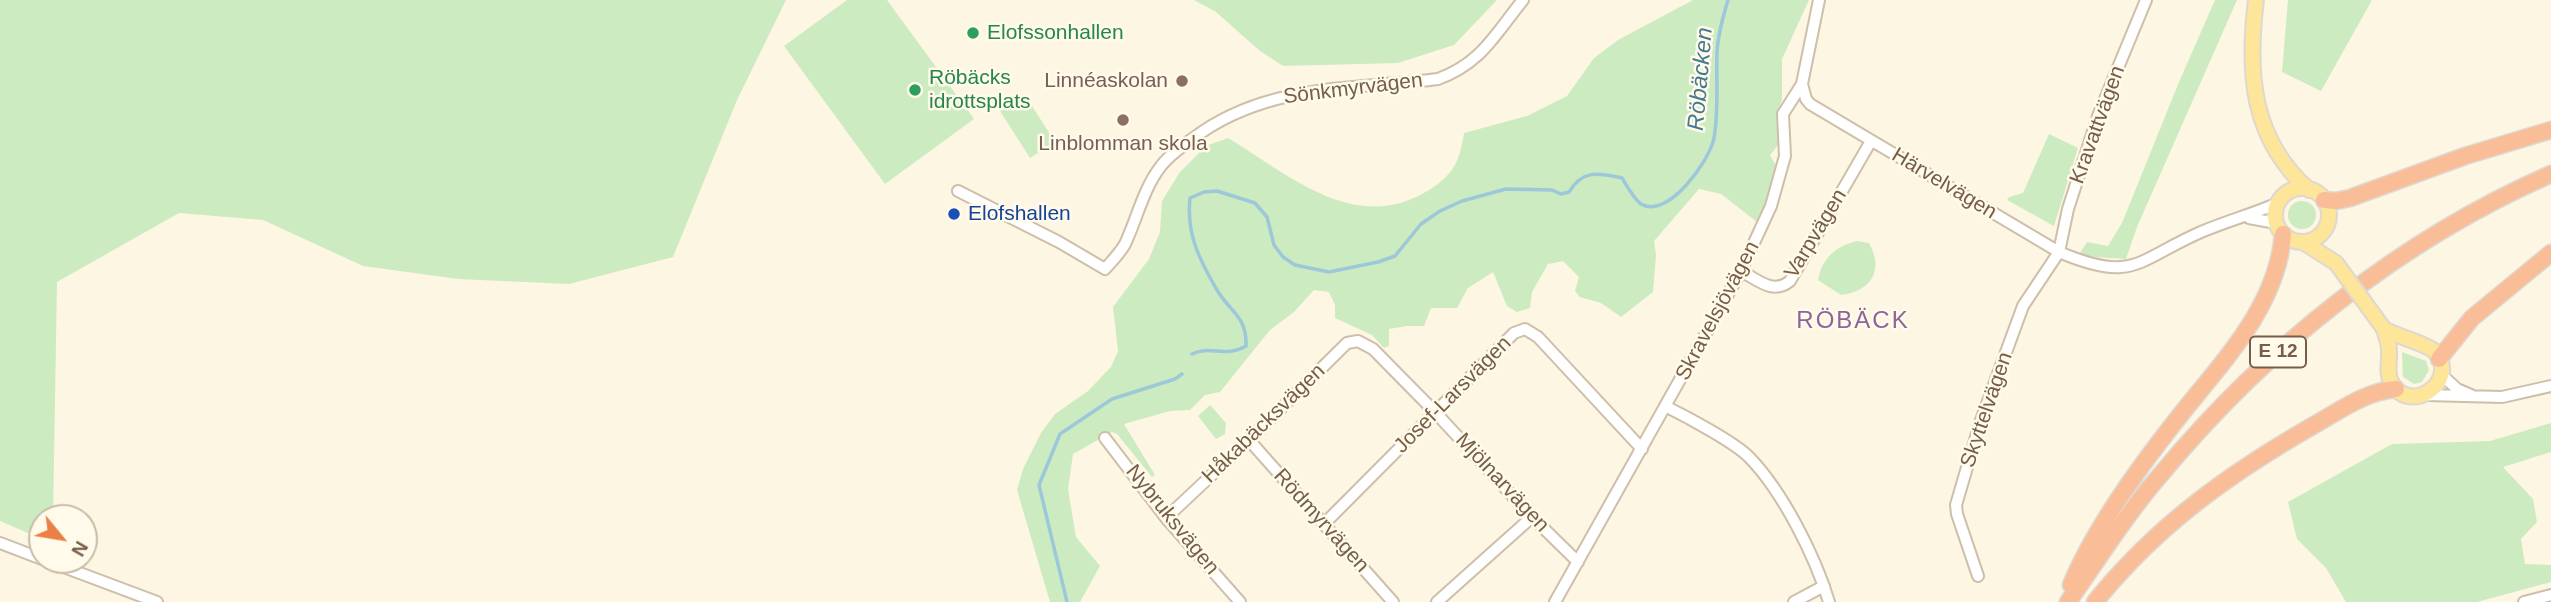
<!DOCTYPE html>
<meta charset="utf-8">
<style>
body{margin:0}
#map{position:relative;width:2551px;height:602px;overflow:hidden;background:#fdf6e3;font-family:Arial,sans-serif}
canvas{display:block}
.north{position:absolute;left:28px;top:504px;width:70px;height:70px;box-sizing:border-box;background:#fffaea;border:2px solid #c8bca9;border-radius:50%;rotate:120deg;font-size:19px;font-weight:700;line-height:28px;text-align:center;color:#765e48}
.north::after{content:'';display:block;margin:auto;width:24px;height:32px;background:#ea8045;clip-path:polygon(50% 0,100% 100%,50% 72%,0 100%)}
</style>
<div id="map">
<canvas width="2551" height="602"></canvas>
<div class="north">N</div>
</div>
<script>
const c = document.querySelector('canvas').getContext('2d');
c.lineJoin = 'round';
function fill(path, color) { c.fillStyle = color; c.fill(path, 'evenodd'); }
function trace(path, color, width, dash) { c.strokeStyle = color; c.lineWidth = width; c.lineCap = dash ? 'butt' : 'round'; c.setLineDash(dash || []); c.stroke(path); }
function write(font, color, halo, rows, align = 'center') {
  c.font = font + ' Arial,sans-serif'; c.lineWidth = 5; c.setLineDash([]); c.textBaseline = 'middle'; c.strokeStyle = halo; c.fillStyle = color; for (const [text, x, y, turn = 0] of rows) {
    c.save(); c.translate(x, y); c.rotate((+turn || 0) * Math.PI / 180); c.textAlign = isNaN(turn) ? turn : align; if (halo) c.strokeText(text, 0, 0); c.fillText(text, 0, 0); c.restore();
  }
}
const green = new Path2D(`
 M0,0H786L737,100L673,257L569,284L458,279L363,266L263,220L179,213L57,282L53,518H42V539L0,521Z
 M847,0H887L974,119L885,184L784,46Z
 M1194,0H1497L1454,45L1398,63L1283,66L1260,51L1216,12Z
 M1693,0H1809L1782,59V100L1777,113L1780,143L1770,155L1778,169L1769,203L1757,222L1721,194L1699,189L1654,241L1656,255L1653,292L1621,317L1601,303L1580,297L1575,291L1579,277L1563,261L1548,264L1532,292L1530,308L1517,312L1507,306L1493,272L1468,288L1457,308H1431L1424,326H1407L1389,329V346L1384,348L1372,335L1335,318V305L1329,292L1314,290L1294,312L1270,330L1220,392L1205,395L1190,410L1170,411L1124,424L1155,475L1152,477L1117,434L1112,432L1073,454L1068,489L1076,537L1100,566L1080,602H1050L1017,490L1023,469L1041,433L1055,414L1088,391L1111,367L1118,351L1113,307L1149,259L1160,232L1162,201L1180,172L1206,146L1228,138C1289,175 1356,236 1429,190C1453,175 1460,161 1464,133L1527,116L1567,96L1594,58L1618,40Z
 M2215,0H2237L2137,227L2126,259L2078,256L2087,242L2108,246L2122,223L2179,82Z
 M2288,0H2372L2321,91L2282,72Z
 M1025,95L1055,142L1030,158L1000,111Z
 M2049,134L2078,148L2054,226L2007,200L2009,197L2023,193Z
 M2288 215a14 14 0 1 1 28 0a14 14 0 1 1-28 0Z
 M1857,241L1869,243C1884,270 1872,291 1841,295L1818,280C1822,258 1836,246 1857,241Z
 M2402,352L2426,361L2429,370L2422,382L2414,384L2403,377Z
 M1210,405L1226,423L1225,434L1216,439L1198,416Z
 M2551,423V452L2503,467L2533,499L2537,522L2521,539L2525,564L2551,565V582L2477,602H2346L2326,568L2297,539L2288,502L2392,444L2490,441Z`);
const stream = new Path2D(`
 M1192,354C1209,345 1226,358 1246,346C1247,316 1230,312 1217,290C1199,259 1186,233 1190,198L1204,192L1217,191L1255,203L1267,217L1274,245L1283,257L1295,265L1329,272L1378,262L1395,256L1421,224L1440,211L1462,201L1506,189L1552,190L1561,194L1569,192C1583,169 1598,173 1622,178C1627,186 1634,199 1641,204C1668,220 1710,160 1714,138C1719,110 1716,81 1717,52C1718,34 1723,17 1728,0
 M1067,602L1039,485L1060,434L1112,399L1175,379L1182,374`);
const minor = new Path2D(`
 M1802,84L1806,99L1810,104L2059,252C2134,284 2137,260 2201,232C2227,221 2253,214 2278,203
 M958,191L1059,242L1105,269C1112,261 1120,253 1125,244C1137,219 1143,189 1161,166C1171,153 1188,142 1202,132C1273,84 1356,89 1438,79C1482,63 1495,34 1523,0
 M2249,218L2276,223
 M1741,271C1758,280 1773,295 1790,281L1871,141
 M2442,375L2457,389L2471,395
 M2426,395L2502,397L2551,386
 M1667,407C1687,417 1734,442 1749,457C1783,492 1815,556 1829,602
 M1105,438L1166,518L1240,602
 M1249,440L1393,602
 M1166,518L1249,440L1347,343L1358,341L1373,349L1435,412L1532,517L1578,562
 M1324,524L1514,333L1525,329L1538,337L1642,449
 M0,543L42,559
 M45,560L157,602
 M1978,576L1957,514L1956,505L1980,423L2023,306L2059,252L2068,209L2098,116L2146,0
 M1437,602L1532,517
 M1555,602L1741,271L1771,206L1785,156L1783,114L1802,84L1819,0
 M1794,602L1824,586
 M2524,602L2551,595`);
const major = new Path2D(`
 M2256,0C2247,72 2251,139 2309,190
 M2275 215a27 27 0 1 1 54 0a27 27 0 1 1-54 0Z
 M2303,242L2336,263
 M2384,329C2398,337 2425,343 2434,351C2462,379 2410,418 2391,382C2386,372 2390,361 2389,350C2389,343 2386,336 2384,329Z`);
const highway = new Path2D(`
 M2324,200L2336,201L2350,198L2465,156L2551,130
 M2439,359L2472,318L2551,253
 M2071,585C2094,529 2140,466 2178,418C2221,363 2277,308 2283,234
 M2068,602C2099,558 2127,513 2162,473C2267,347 2400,240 2551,174
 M2095,602C2157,525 2229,474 2314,425C2339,411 2366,391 2396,389`);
const majorBridge = new Path2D(`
 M2336,263L2384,329`);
const markers = [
 [973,33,7,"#2e9e5b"],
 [1182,81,7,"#8d6e63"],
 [915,90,7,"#2e9e5b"],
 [1123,120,7,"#8d6e63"],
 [954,214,7,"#1a4fb4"]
];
const shields = [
 [2278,352,56]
];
const shieldNames = [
 ["E 12",2278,352]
];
const leisureNames = [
 ["Elofssonhallen",987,33],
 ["Röbäcks",929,78],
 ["idrottsplats",929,102]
];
const educationNames = [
 ["Linnéaskolan",1168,81],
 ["Linblomman skola",1123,144,"center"]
];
const streetNames = [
 ["Sönkmyrvägen",1353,89,-7],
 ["Kravattvägen",2098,125,-70],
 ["Härvelvägen",1944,184,31],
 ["Varpvägen",1816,234,-59],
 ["Skravelsjövägen",1718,311,-62],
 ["Josef-Larsvägen",1453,395,-45],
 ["Skyttelvägen",1987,410,-71],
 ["Håkabäcksvägen",1264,424,-44],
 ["Mjölnarvägen",1502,483,47],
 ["Nybruksvägen",1172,520,51],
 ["Rödmyrvägen",1321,521,48]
];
const transitNames = [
 ["Elofshallen",968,214]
];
const waterNames = [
 ["Röbäcken",1701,79,-85]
];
const quarterNames = [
 ["RÖBÄCK",1853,321]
];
fill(green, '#cdebc1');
trace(stream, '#9dc8d9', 3.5);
trace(minor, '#cebfaa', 14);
trace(major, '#ded8d3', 18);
trace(highway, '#ded8d3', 19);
trace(minor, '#fff', 10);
trace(major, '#fde59a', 14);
trace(highway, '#f9be98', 16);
trace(majorBridge, '#ded8d3', 18, []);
trace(majorBridge, '#fde59a', 14);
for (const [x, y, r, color] of markers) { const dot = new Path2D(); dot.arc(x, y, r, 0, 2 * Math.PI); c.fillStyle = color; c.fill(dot); trace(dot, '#fffaea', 2.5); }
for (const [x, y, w] of shields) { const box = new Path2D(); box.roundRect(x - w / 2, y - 15.5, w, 31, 5); c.fillStyle = '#fffaea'; c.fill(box); trace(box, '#765e48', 2); }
write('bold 19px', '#765e48', null, shieldNames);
write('21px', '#27864d', '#fffaea', leisureNames, 'left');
write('21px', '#785e54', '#fffaea', educationNames, 'right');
write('21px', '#765e48', '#fffaea', streetNames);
write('21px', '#164399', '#fffaea', transitNames, 'left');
write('italic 23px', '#447a91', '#fffaea', waterNames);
c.letterSpacing = '2px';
write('24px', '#8e6499', '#fffaea', quarterNames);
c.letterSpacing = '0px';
</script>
